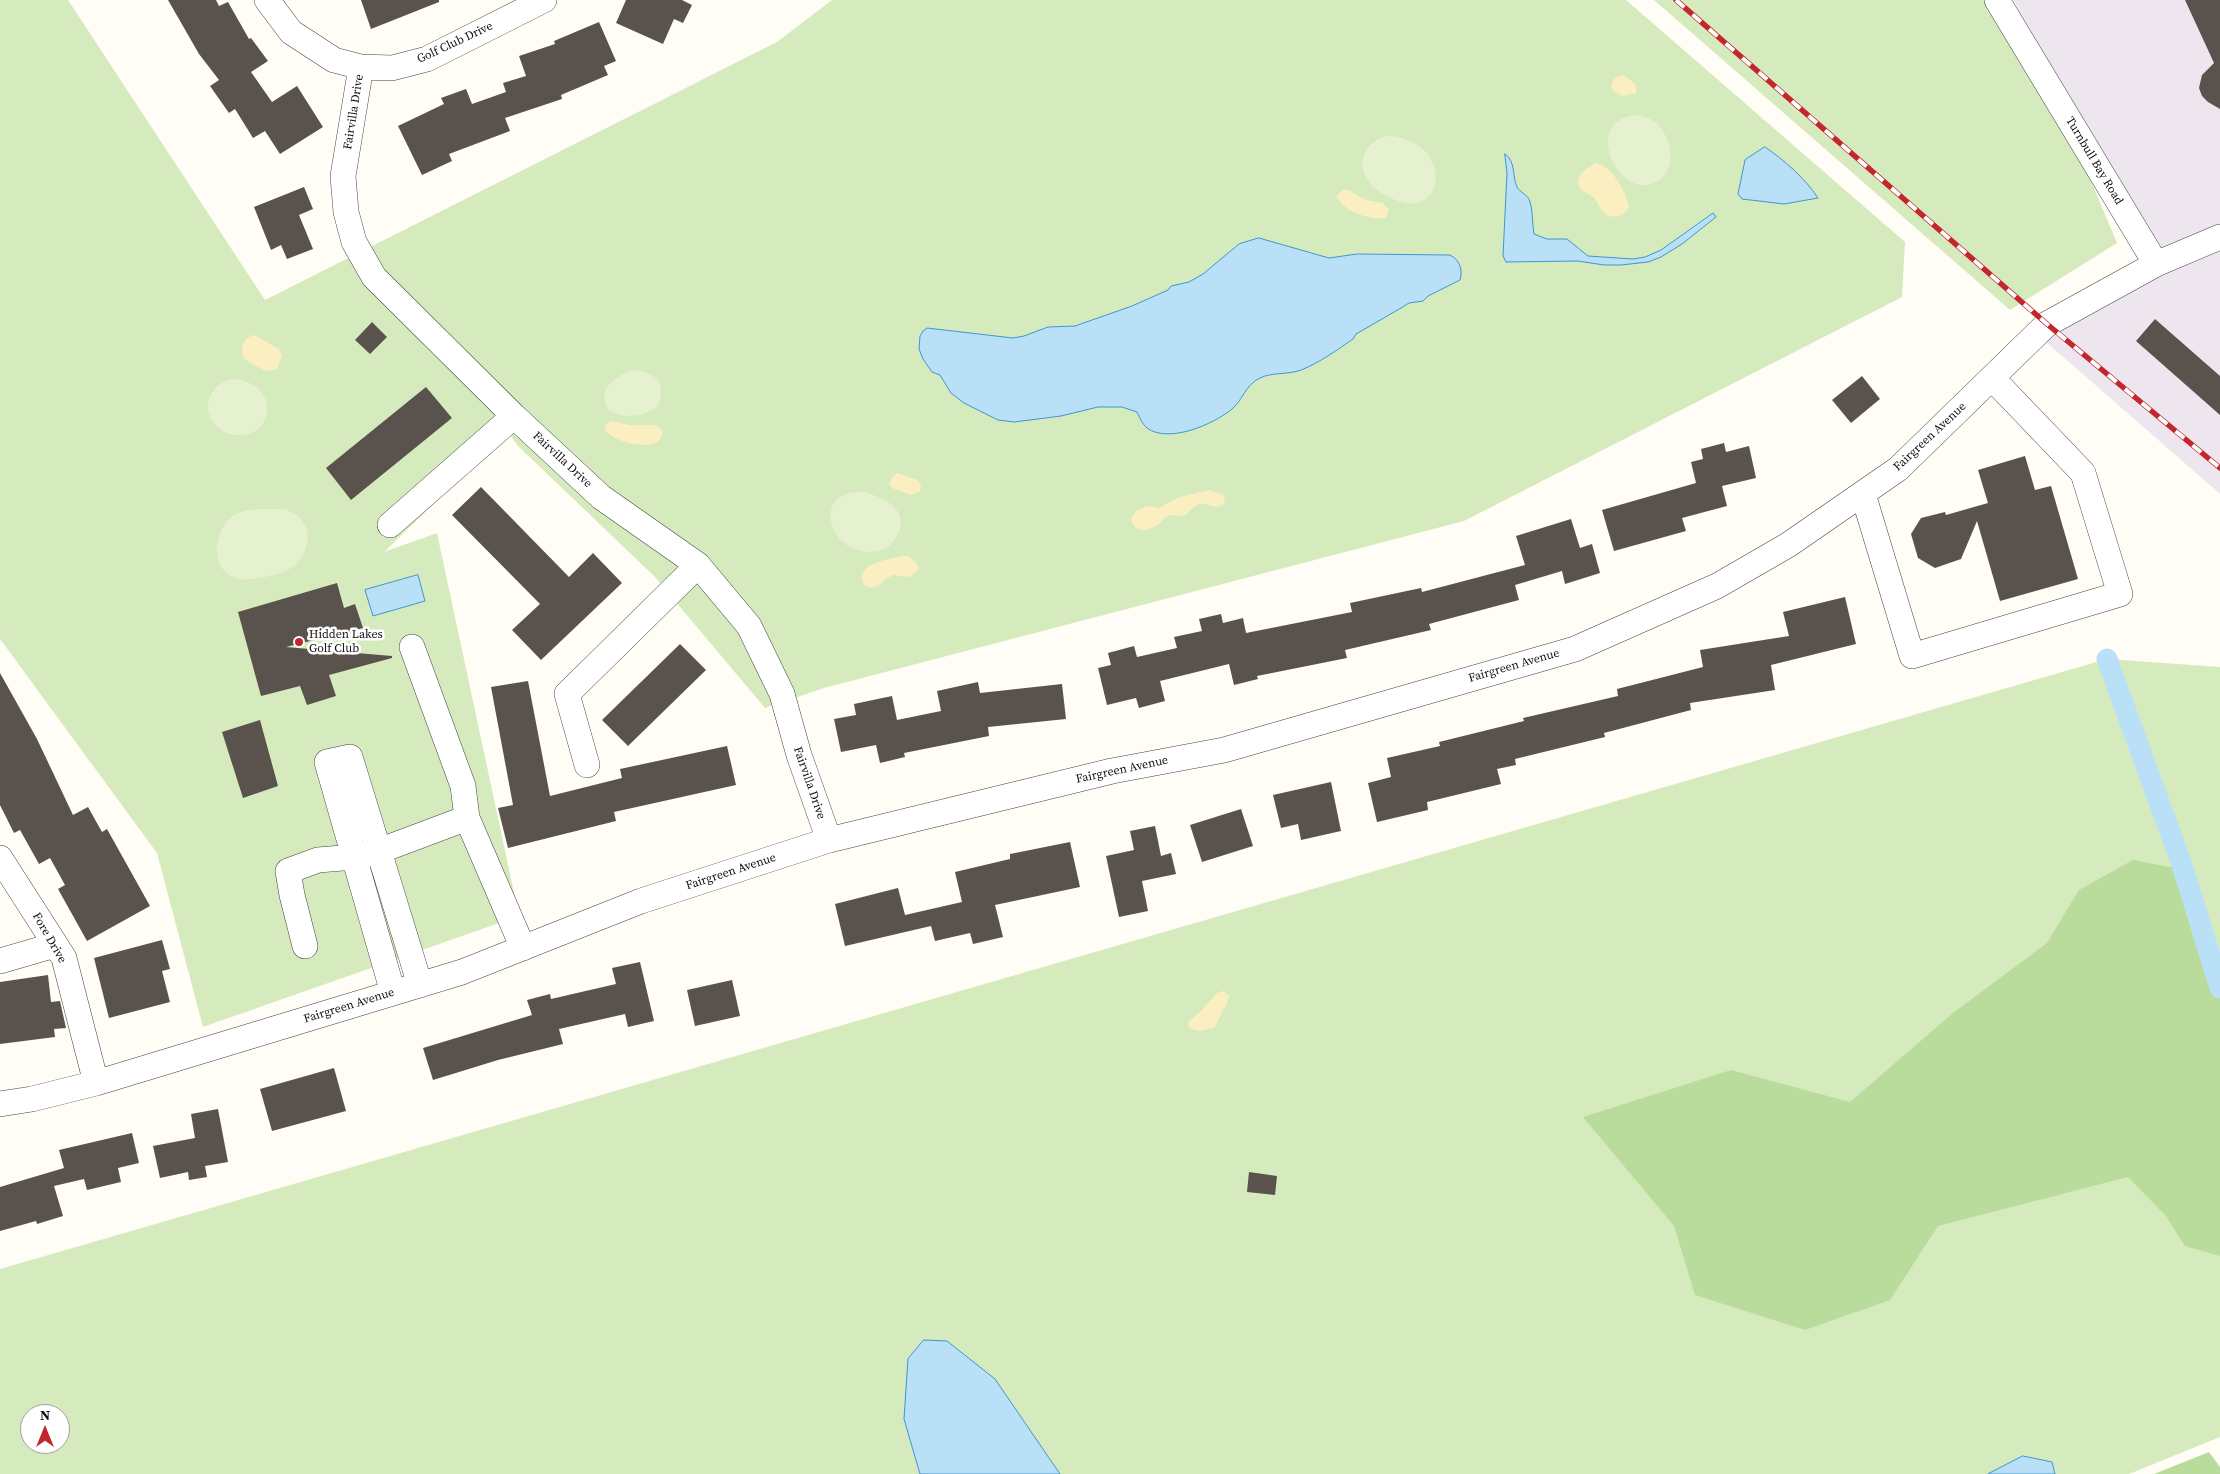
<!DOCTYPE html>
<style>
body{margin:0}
#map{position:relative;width:2220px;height:1474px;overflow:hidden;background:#fffdf5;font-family:"Source Serif 4",serif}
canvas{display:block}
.north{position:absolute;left:20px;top:1404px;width:50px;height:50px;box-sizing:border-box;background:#fff;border:1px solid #a0a0a0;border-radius:50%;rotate:0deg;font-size:14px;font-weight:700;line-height:20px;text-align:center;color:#111}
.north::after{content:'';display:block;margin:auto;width:18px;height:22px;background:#c4262e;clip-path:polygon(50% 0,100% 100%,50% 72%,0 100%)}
</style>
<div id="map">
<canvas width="2220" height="1474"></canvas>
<div class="north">N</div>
</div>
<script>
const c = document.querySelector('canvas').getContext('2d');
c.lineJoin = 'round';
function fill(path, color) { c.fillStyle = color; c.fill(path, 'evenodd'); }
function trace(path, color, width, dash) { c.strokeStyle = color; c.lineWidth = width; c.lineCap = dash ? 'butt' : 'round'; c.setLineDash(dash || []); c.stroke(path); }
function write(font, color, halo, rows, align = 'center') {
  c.font = font + ' "Source Serif 4",serif'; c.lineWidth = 5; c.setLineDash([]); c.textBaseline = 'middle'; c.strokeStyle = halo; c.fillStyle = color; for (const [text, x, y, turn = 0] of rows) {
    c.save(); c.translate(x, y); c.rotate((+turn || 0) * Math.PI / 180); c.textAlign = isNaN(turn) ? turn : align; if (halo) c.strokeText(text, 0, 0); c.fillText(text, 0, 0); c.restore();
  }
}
const industrial = new Path2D(`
 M2014,0H2220V224L2160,249L2027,30Z
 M2220,249V494L2045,341L2053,333L2161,274Z`);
const green = new Path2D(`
 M0,0H68L265,300L777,42L832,0H1626L1905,242L1902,297L1464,521L824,688L765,708L654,576L518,446L508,432L384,552L437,533L519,916L203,1027L157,853L0,639Z
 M1654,0H1985L2084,164L2117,243L2010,310Z
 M2107,659L2220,667V1437L2129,1474H0V1269ZM30,1414H60V1444H30Z`);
const forest = new Path2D(`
 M2133,860L2169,867L2182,865L2220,988V1256L2185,1246L2166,1216L2128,1177L1938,1226L1890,1300L1805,1330L1695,1295L1674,1226L1583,1117L1731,1070L1850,1102L1953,1013L2047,943L2079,890Z
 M2209,1452L2220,1467V1474H2154Z`);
const sand = new Path2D(`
 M1624,75L1635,84L1637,93L1623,96L1613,91C1609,81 1615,77 1624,75Z
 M1596,163C1612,165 1627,194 1629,207C1624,217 1611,220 1603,212C1599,208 1598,202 1594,198C1591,194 1585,194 1581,189C1572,178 1587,167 1596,163Z
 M1343,190H1349L1365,200L1383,203L1389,210L1386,218C1369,220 1344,212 1336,196Z
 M254,335L279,349L282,357L277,369L265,371L244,359C240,349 242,338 254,335Z
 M612,421L629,425H657L662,430C665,455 615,444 605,430L606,424Z
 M897,473L917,480L921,485L920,491L911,495L892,488L889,484L891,479Z
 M1209,490L1223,495L1225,502C1216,514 1208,500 1197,505C1193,507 1188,513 1184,516C1178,516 1172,514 1168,516C1162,518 1161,524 1156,526C1146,532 1132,532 1131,518L1137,510L1148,506L1159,508L1179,497Z
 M902,556H909L919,566L918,570L910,577L893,575C882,579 877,593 864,585L861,577C866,561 888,560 902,556Z
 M1223,991L1229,995L1228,1001L1214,1028L1200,1031L1189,1028L1188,1022L1200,1012L1217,993Z`);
const pitch = new Path2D(`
 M1636,115C1674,118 1685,179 1647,185C1616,190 1583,121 1636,115Z
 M1387,136C1400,136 1416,142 1425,151C1439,165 1441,195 1420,202C1406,208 1378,194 1369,182C1355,164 1365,141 1387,136Z
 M633,370C655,371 667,383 658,406C644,417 626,419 610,411C594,391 615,376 633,370Z
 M232,379C254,379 276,398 264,422C254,440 226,439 214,423C200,406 212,383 232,379Z
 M865,492C876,496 892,501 898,512C906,527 894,548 878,551C828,560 808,488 865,492Z
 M284,509C299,514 311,525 307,543C304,560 294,569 277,574C265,577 248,582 236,578C207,569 214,524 238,513C250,508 270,509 284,509Z`);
const water = new Path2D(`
 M1765,147C1785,161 1804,177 1818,198L1784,204L1742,199L1738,194L1745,160Z
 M1505,154C1516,161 1512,176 1517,187C1520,193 1528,194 1530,202C1533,211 1532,223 1534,234L1547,239H1567L1588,256L1633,259L1645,257L1661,250L1713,213L1716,217L1682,244L1661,257L1648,262L1621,265H1604L1578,261L1506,262L1503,256L1507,173Z
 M1259,238L1329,258L1357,254L1450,255C1460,260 1463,270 1460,280L1428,296L1423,301L1409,303L1401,308L1356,334L1353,339C1337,350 1319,363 1301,370C1288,375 1272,372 1260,378C1245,385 1243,400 1232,409C1214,424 1169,444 1147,428C1142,424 1140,418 1137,412L1122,407H1098L1061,416L1014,422L998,420L964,403L951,393L940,375L932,372L923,359L919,349L920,336L923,331L927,328L1013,338L1024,336L1048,327L1075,326L1132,306L1168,290L1171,286L1189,282L1203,274L1239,244Z
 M418,575L425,601L373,616L365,590Z
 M924,1340L947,1341L995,1379L1060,1474H920L904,1419L908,1359Z
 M2023,1456L2052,1462L2055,1474H1988Z`);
const canal = new Path2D(`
 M2107,659L2182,865L2220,988`);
const building = new Path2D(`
 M168,0H216L219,6L228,2L249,39L251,38L268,61L251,72L272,102L297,86L323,127L280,154L265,131L253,138L235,109L229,113L210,86L219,80L199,54Z
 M361,0H439V2L371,29Z
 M626,0H682L692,5L683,23L674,19L663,44L616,23Z
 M2185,0H2220V109L2208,102L2202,96L2199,88L2202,75L2214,63Z
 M599,22L616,61L604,66L608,75L561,95L562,99L505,118L510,131L449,154L452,161L422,175L398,126L444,104L441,98L466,89L472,104L506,92L503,83L526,76L519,56L555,44L554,41Z
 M304,187L313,209L299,215L313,249L287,259L281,245L271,250L254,207Z
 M2155,319L2220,376V415L2136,341Z
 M372,322L387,337L370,354L355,340Z
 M1862,376L1880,399L1851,423L1832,400Z
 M426,387L452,418L351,500L326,468Z
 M1724,443L1726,452L1749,446L1756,478L1722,486L1727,506L1682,518L1686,531L1614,551L1602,510L1696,483L1691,462L1703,459L1701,449Z
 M2025,456L2035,490L2051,486L2078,579L2000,601L1977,521L1961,559L1935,568L1918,558L1911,534L1921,518L1945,512L1946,515L1988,503L1978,470Z
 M481,487L569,577L593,553L622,583L541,660L512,630L540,604L452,515Z
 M1571,519L1580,548L1592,544L1600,573L1565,584L1562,571L1515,585L1519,600L1429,624L1431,630L1345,650L1347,658L1257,676L1258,679L1234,685L1229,664L1160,681L1165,701L1139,708L1136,698L1107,705L1098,668L1111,665L1108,653L1134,646L1137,657L1177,648L1174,637L1202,631L1199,619L1221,614L1223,623L1243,618L1246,633L1352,612L1350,603L1421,588L1422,592L1525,565L1516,536Z
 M337,583L344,608L355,604L363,628L286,647L392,656V658L329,675L336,696L307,705L300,686L261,696L238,612Z
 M1845,597L1856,644L1771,665L1775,690L1690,703L1691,710L1604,733L1605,737L1515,759L1516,765L1497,769L1501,784L1427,802L1428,810L1377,822L1368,783L1391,777L1387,758L1440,746L1439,742L1524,721L1523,718L1618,696L1617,689L1703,667L1700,650L1789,636L1783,612Z
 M680,644L706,670L628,746L602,720Z
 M0,673L37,739L73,815L88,807L102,832L107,829L150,906L87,941L58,889L65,885L50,858L39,864L20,830L14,833L0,805Z
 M528,681L550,796L622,778L620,769L727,746L736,785L614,812L616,821L508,848L498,808L513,805L491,687Z
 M978,682L980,693L1062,684L1066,719L988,727L989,736L904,753L905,757L880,763L876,745L841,752L834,719L856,715L854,704L892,696L897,720L941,711L937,691Z
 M260,720L278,786L243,798L222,732Z
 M1331,782L1341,831L1301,840L1298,824L1281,828L1273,795Z
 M1241,809L1253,846L1202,862L1190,825Z
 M1155,826L1161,856L1171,853L1176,874L1142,881L1148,911L1119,917L1106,856L1134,850L1130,831Z
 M1070,842L1080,887L995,905L1003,937L973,944L970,933L935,941L931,926L845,946L835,904L898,888L905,915L962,902L955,872L1010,859V854Z
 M162,940L170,969L162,971L170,1002L109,1018L94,958Z
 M640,962L654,1021L628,1027L625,1014L559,1029L563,1044L498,1060L433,1080L423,1048L532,1015L527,1000L550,994L551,999L616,984L612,968Z
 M48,975L51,1002L60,1001L66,1028L54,1029L55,1037L0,1044V982Z
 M732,980L740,1016L695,1026L687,990Z
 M334,1068L346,1111L272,1131L260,1089Z
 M218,1109L228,1162L205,1166L207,1177L189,1180L188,1172L160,1178L153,1146L195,1138L191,1114Z
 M132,1133L139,1163L118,1168L121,1182L87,1190L84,1179L54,1186L63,1216L37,1224L36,1221L0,1231V1187L64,1168L59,1150Z
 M1249,1172L1277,1176L1275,1195L1247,1192Z`);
const minor = new Path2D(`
 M267,0L291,32L334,60L361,67L392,68L427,59L544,0
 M1997,0L2156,264
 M361,67L343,176L346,212L354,242L374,277L514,416L601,497L698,565L749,626L782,694L799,755L829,840
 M1863,494L1912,656L2120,594L2083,473L1992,378
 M390,525L514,416
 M587,765L567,694L698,565
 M467,818L523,948
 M0,858L64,958L96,1083
 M305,946L292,895L288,871L318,860L354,857L379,851L467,818L463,786L412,647
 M0,961L55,945
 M393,993L327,762L350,757L420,985
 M0,1104L32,1099L96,1083L462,972L641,901L829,840L1112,771L1224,750L1575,649L1717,586L1788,545L1898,469L2047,324L2156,264L2220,237`);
const rail = new Path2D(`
 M1676,0L2047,324L2220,468`);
const markers = [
 [299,642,5,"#c4262e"]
];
const streetNames = [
 ["Golf Club Drive",455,43,-25],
 ["Fairvilla Drive",354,112,-81],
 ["Turnbull Bay Road",2094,161,59],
 ["Fairgreen Avenue",1930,437,-43],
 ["Fairvilla Drive",562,460,43],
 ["Fairgreen Avenue",1514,666,-16],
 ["Fairgreen Avenue",1122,770,-12],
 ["Fairvilla Drive",809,783,71],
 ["Fairgreen Avenue",731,872,-18],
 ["Fore Drive",49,938,60],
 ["Fairgreen Avenue",349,1006,-17]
];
const poiNames = [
 ["Hidden Lakes",309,635],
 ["Golf Club",309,649]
];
fill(industrial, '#eee6ef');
fill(green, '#d5ebbd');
fill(forest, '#b9dc9c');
fill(sand, '#fbeec1');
fill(pitch, '#e6f2cf');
fill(water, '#b9e0f7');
trace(water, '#3f96cf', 1);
trace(canal, '#b9e0f7', 21);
fill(building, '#5a524d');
trace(minor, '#444', 26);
trace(minor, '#fff', 25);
trace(rail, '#c4262e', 5.5);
trace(rail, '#fff', 4, [11]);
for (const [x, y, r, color] of markers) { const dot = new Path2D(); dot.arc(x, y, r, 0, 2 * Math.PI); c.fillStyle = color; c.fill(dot); trace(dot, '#fff', 2); }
write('12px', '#111', '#fff', streetNames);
write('12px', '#111', '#fff', poiNames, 'left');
</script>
